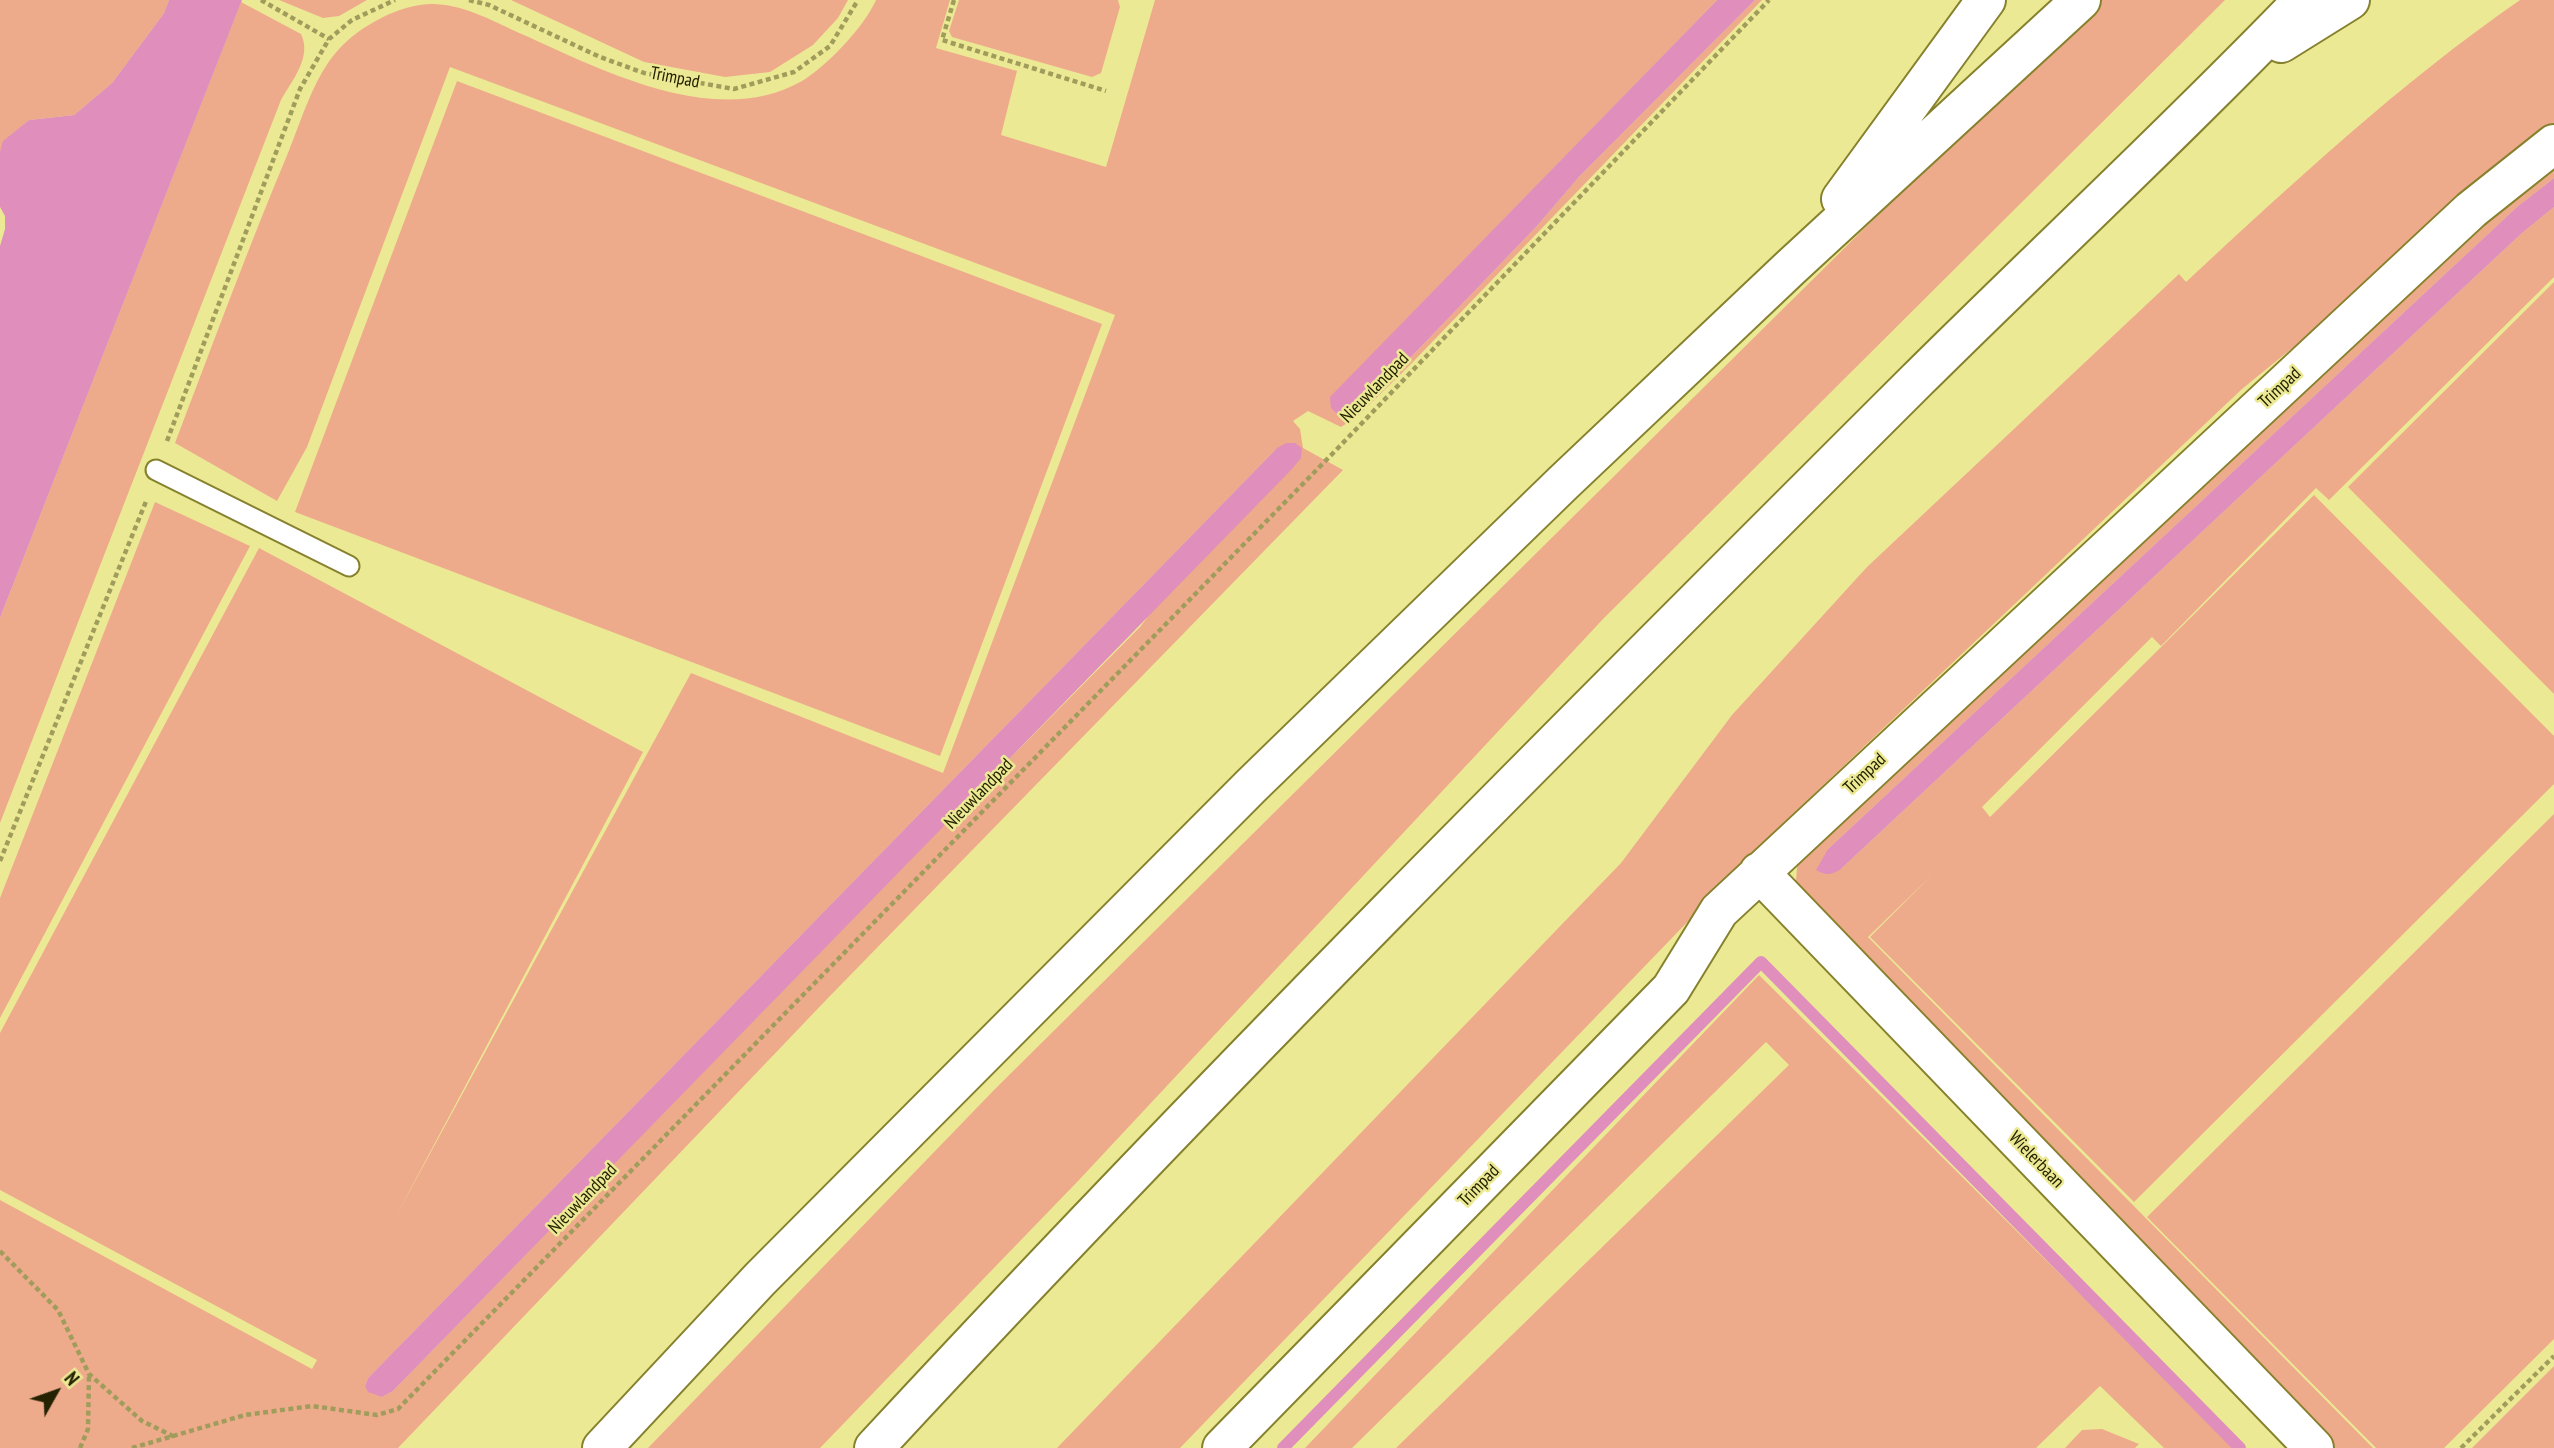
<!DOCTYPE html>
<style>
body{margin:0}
#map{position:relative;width:2554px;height:1448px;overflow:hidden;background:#ece995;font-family:"PT Sans Narrow",sans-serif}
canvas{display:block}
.north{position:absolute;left:21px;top:1357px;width:70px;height:70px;-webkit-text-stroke:5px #ece995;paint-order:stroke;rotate:50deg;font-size:19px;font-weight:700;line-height:28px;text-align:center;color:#242200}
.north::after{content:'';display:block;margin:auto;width:24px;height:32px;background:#242200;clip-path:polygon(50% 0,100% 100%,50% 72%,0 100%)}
</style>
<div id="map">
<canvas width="2554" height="1448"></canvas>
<div class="north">N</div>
</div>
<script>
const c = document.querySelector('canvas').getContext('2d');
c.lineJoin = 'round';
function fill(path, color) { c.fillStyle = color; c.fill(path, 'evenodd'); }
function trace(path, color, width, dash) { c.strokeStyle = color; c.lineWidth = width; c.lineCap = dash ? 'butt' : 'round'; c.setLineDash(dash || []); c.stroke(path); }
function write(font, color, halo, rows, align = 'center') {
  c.font = font + ' "PT Sans Narrow",sans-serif'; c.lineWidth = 5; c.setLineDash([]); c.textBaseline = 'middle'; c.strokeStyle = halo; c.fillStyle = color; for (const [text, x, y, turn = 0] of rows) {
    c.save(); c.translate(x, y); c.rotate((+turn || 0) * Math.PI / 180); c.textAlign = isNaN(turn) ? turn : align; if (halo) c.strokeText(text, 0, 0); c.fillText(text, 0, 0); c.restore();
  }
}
const green = new Path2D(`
 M0,0H169L164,13L112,83L74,115L29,120L4,141L0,151Z
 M279,0H367L339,16L323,18Z
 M511,0H848L838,18L813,45L770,72L725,77L644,62Z
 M876,0H950L936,48L1017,71L1001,135L1106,167L1155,0H1717L1331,397L1332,408L1352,413L1415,353L1537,226L1579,177L1755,0H1762L1411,364L1358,416L1341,427L1308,411L1293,421L1300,429L1303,448L1343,470L828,998L398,1448H0V1200L312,1369L317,1360L0,1190V1033L259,548L643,752L395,1218L691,673L943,773L1115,315L450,67L307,447L277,501L175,443C212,346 248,248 288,153C302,119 314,76 339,49C360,26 400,4 432,4C462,4 491,20 517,32C599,68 714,131 802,81C827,66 864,27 876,0ZM1277,448L1140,627L933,836L393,1391L382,1397L365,1386L368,1378Z
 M959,0H1118L1120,7L1101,73L1092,77L952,37L949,31Z
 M2095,0H2225L1604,618L1079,1180L820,1448H648L995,1089Z
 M2520,0H2554V127L2410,252L2242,389L1780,826L1180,1448H1057L1621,863L1732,715L1867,567L2179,274L2186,282C2293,183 2400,83 2520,0Z
 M241,2L301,34C312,57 293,79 281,100L0,823V618Z
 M457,81L1102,324L940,756L295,512Z
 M2554,163V178L2518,206L1828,849L1841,869L2521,234L2554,207V277L2329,500L2316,488L2161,646L2152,637L1982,807L1990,817L2314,495L2554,736V784L2134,1202L1870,937L1931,876L1868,937L2373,1448H2335L1795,894L1798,855L2508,200Z
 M2554,282V694L2348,487Z
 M155,502L250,546L0,1018V898Z
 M2554,814V1339L2444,1448H2376L2147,1217Z
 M1759,975L2235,1448H2164L2100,1386L2036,1448H1396L1789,1065L1766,1042L1352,1448H1305Z
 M2554,1366V1448H2472Z
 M2102,1429L2139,1444L2135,1448H2065L2082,1430Z`);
const water = new Path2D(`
 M169,0H242L0,618V246L5,229V216L0,207V151L3,141L29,120L74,115L112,83L164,13Z
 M1717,0H1755L1579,177L1537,226L1415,353L1352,413L1340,417L1331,408L1330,397Z
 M2554,178V207L2521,234L1841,869C1831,875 1826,876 1816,870L1828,849L2518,206Z
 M1286,443H1295L1302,448L1301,458L1291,470L393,1391L382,1397L368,1392L365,1386L368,1378L1277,448Z`);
const stream = new Path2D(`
 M1283,1448L1761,962L2240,1448`);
const path = new Path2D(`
 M261,0L329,39
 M469,0L489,5L600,57L644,73L734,89L794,72L830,46L858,0
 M954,0L942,40L1106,91
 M167,441L300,89L329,39L352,20L395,0
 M0,861L147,499
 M0,1251L58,1310L89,1374L142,1421L175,1437
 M80,1448L88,1429L89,1374
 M132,1448L245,1415L312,1406L377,1415L398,1409L1339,447L1769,0
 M2461,1448L2554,1356`);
const lane = new Path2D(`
 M156,470L349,566`);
const street = new Path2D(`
 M1759,872L2314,1448
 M1222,1448L1671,989L1719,911L2471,210L2554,144`);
const highway = new Path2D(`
 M2281,43L2350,0
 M1841,199L1986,0
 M602,1448L760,1279L1252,785L1564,482L1790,268L2081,0
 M874,1448C1212,1083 1565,731 1917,380C2045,253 2178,130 2303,0`);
const streetNames = [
 ["Trimpad",675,78,11],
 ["Nieuwlandpad",1375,388,-46],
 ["Trimpad",2280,388,-43],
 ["Trimpad",1865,774,-43],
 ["Nieuwlandpad",979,794,-46],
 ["Wielerbaan",2036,1160,46],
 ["Trimpad",1479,1186,-46],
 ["Nieuwlandpad",583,1199,-46]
];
fill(green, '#eeab8b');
fill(water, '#e08ebb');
trace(stream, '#e08ebb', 12);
trace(lane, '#86812d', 23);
trace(street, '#86812d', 42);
trace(highway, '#86812d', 42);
trace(path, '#a09d5c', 4.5, [5, 3.5]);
trace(lane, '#fff', 19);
trace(street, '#fff', 38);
trace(highway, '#fff', 38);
write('18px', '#242200', '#ece995', streetNames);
</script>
